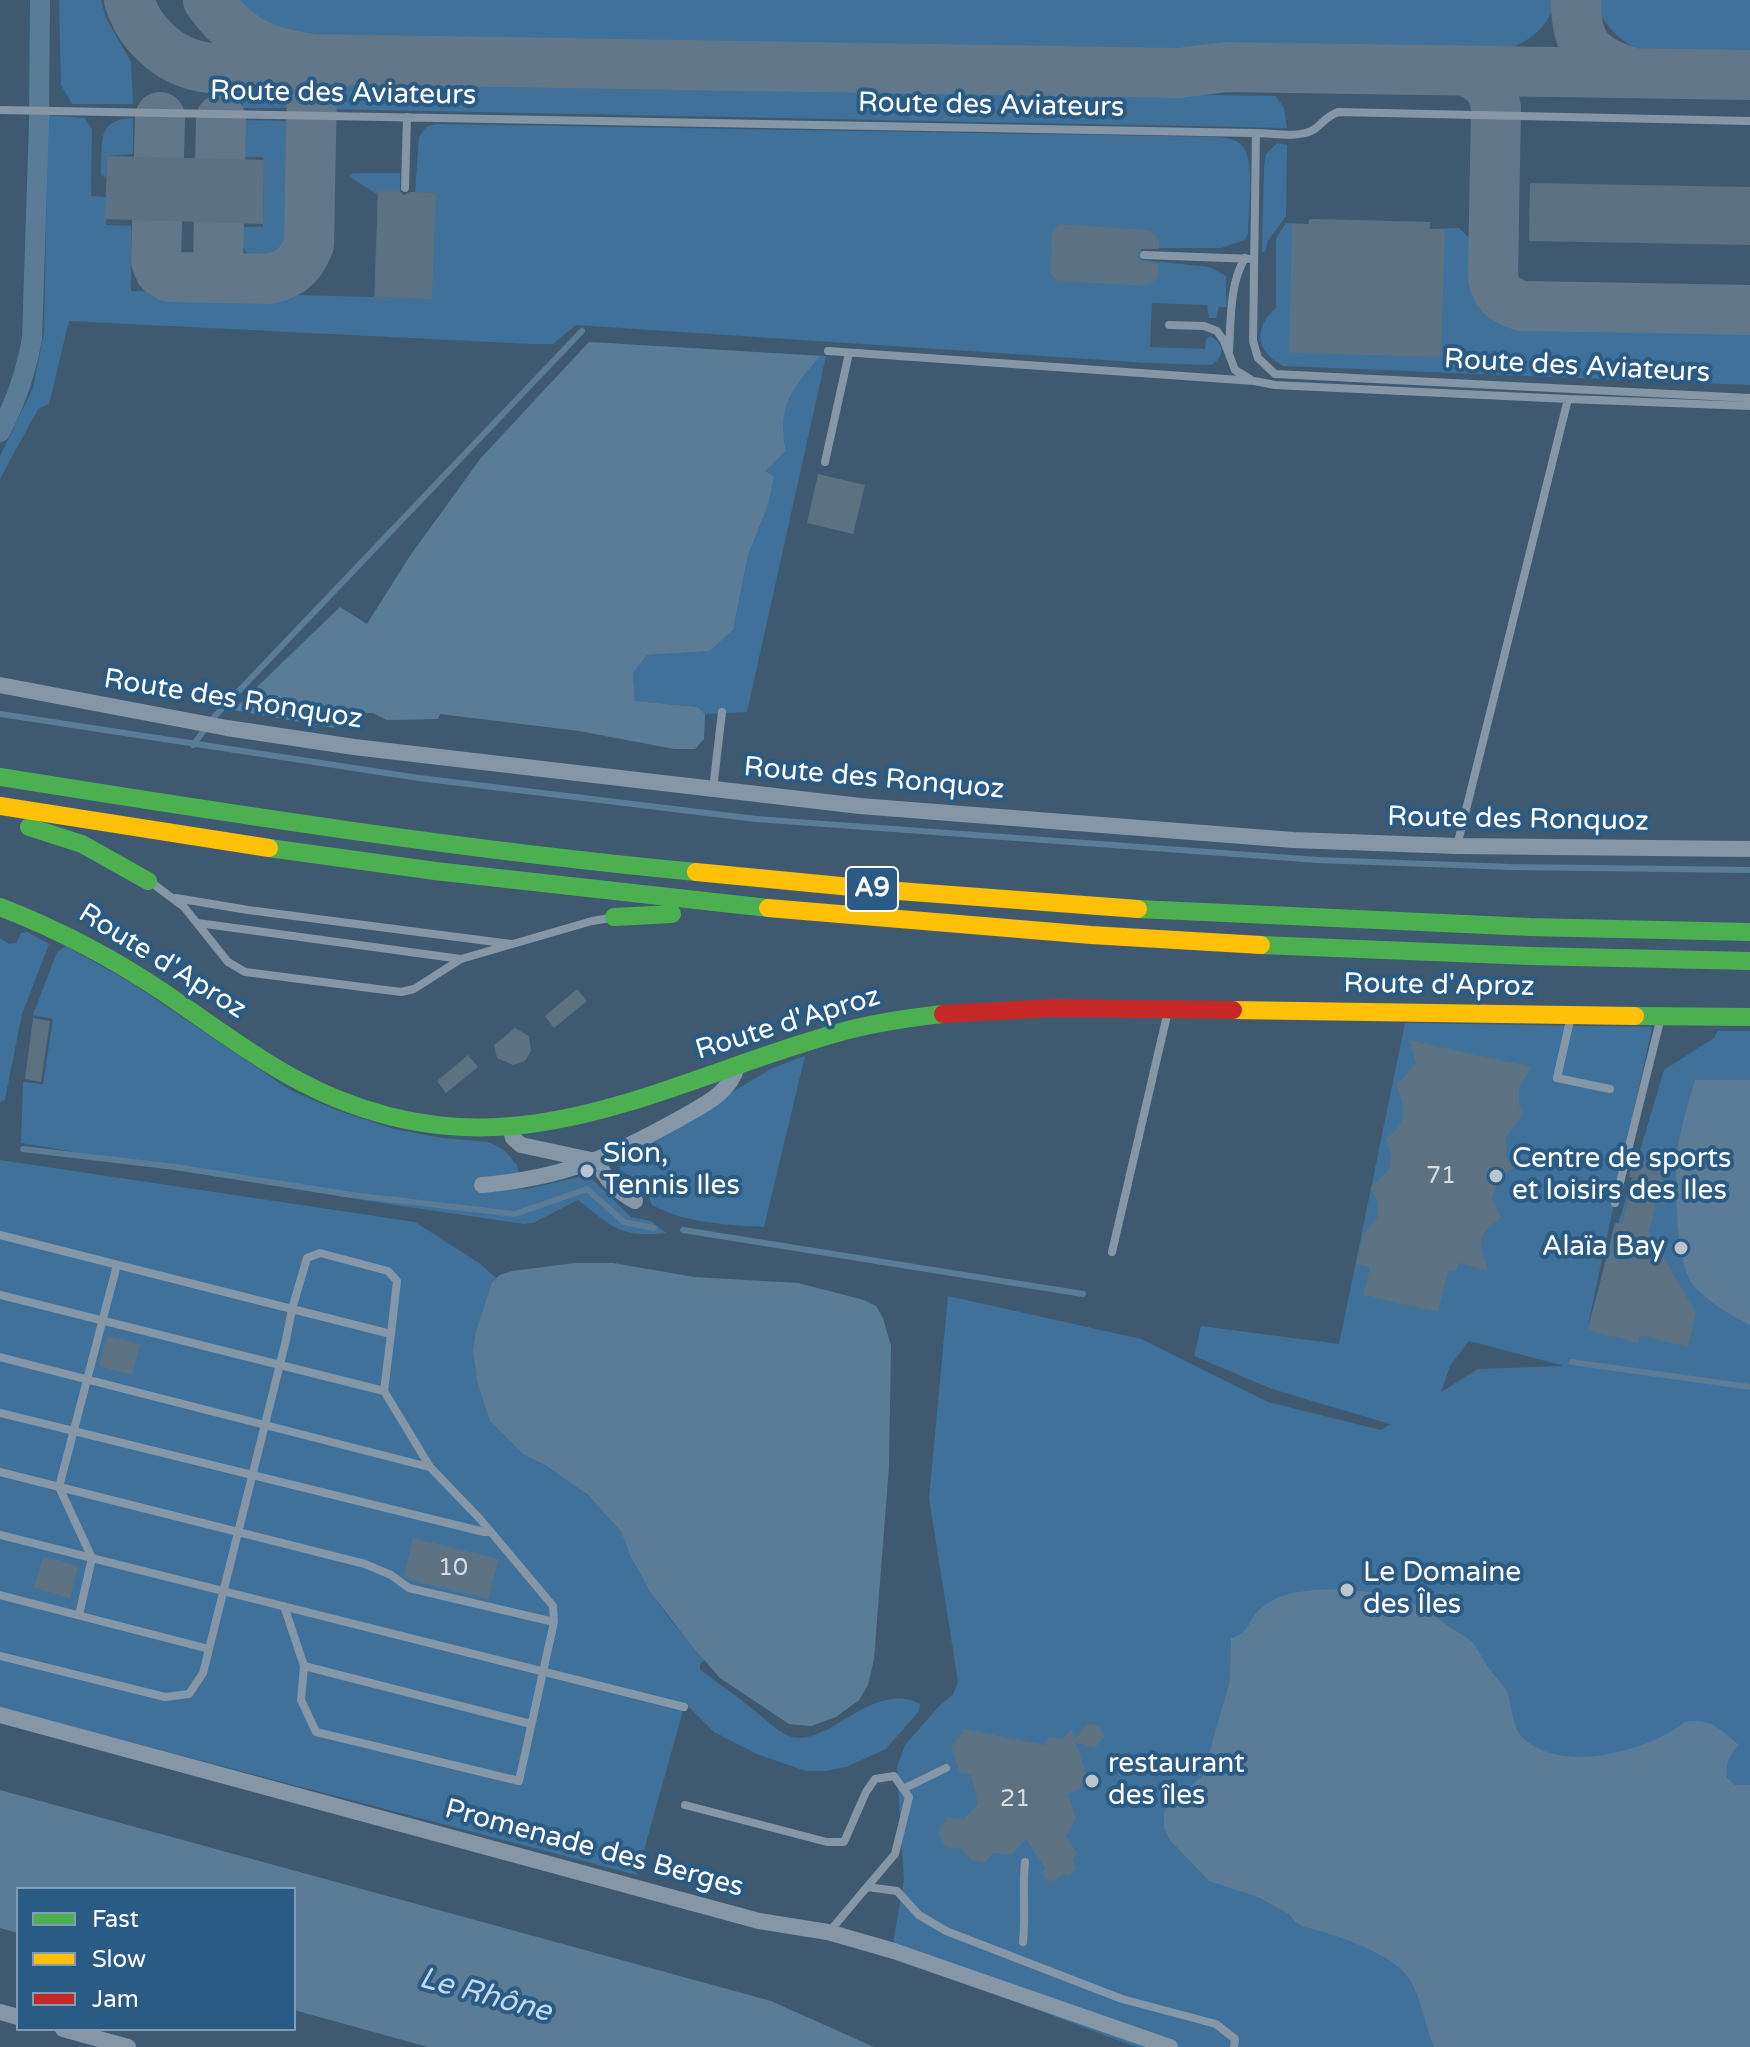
<!DOCTYPE html>
<meta charset="utf-8">
<style>
body{margin:0}
#map{position:relative;width:1750px;height:2047px;overflow:hidden;background:#3f5a70;font-family:"Varela Round",sans-serif}
canvas{display:block}
.legend{position:absolute;left:16px;top:1887px;width:280px;height:144px;box-sizing:border-box;background:#2a5b85;border:2px solid #7f9db6;margin:0;padding:10px 14px;list-style:none;font-size:24px;color:#fff}
.legend li{display:flex;align-items:center;gap:16px;height:40px}
.legend b{width:40px;border:2px solid #7f9db6}
</style>
<div id="map">
<canvas width="1750" height="2047"></canvas>
<ul class="legend">
<li><b style="height:10px;background:#4caf50"></b>Fast</li>
<li><b style="height:10px;background:#ffc107"></b>Slow</li>
<li><b style="height:10px;background:#c62828"></b>Jam</li>
</ul>
</div>
<script>
const c = document.querySelector('canvas').getContext('2d');
c.lineJoin = 'round';
function fill(path, color) { c.fillStyle = color; c.fill(path, 'evenodd'); }
function trace(path, color, width, dash) { c.strokeStyle = color; c.lineWidth = width; c.lineCap = dash ? 'butt' : 'round'; c.setLineDash(dash || []); c.stroke(path); }
function write(font, color, halo, rows, align = 'center') {
  c.font = font + ' "Varela Round",sans-serif'; c.lineWidth = 8; c.setLineDash([]); c.textBaseline = 'middle'; c.strokeStyle = halo; c.fillStyle = color; for (const [text, x, y, turn = 0] of rows) {
    c.save(); c.translate(x, y); c.rotate((+turn || 0) * Math.PI / 180); c.textAlign = isNaN(turn) ? turn : align; if (halo) c.strokeText(text, 0, 0); c.fillText(text, 0, 0); c.restore();
  }
}
const green = new Path2D(`
 M59,0H101L106,18L131,62L133,104H72L61,85Z
 M231,0H1556C1546,35 1523,43 1493,56L298,38C272,32 243,26 231,0Z
 M1596,0H1750V61C1702,60 1638,68 1606,23C1601,16 1599,7 1596,0Z
 M260,81C281,81 296,83 296,108H242C244,94 248,89 260,81Z
 M340,82L1276,96L1284,108L1287,128L327,109L331,92Z
 M45,115L84,118L92,129L91,196L106,197V225L131,226V291L374,297L378,195L349,176L353,173H400V208H414L419,137L426,127L436,124L1221,137C1230,139 1239,140 1244,148C1255,164 1248,214 1248,234L1245,240L1221,248H1141V260L1210,267L1226,276V307H1219L1216,318H1209L1207,305L1152,303L1150,347L1205,349L1206,339L1210,336C1225,343 1225,358 1211,365L1148,363L576,325L553,344H531L69,321L49,404L38,409L0,479V456L33,388L44,333L48,128Z
 M133,118V154L107,156L106,177L101,175C103,144 95,119 133,118Z
 M242,120L296,121L295,244C275,279 239,265 240,227H263L264,161L263,157H242Z
 M1277,143L1287,145L1286,216L1268,241L1265,252H1262L1264,167L1266,154Z
 M1309,219L1430,222V229L1459,228L1469,238C1470,285 1463,299 1508,325L1750,329V385L1283,366C1256,351 1252,329 1276,308V238L1286,223L1309,224Z
 M589,342L826,356L747,712L705,714L698,707L635,701L633,673L647,655L710,651L733,630L748,555L767,508L764,471L786,451L782,431L441,704L438,719L387,720L373,713H338L367,624L410,556L481,458Z
 M27,932L49,944L22,1014L5,1099L0,1103V938L9,944L16,943L21,933Z
 M66,946L133,984L290,1090L336,1110L394,1129L442,1138L489,1142L504,1150L517,1165L519,1176L482,1190L526,1189L588,1175L631,1217L651,1221L666,1233C620,1238 613,1227 578,1200L533,1223L524,1224L375,1202L21,1143L23,1082L43,1084L53,1019L33,1015L57,952Z
 M1405,1023L1652,1027L1588,1325L1664,1070L1714,1038L1718,1031H1750V2047H1136L891,1955L904,1880L897,1767L905,1745L941,1704L953,1695L958,1682L929,1498L948,1296L1141,1339L1268,1402L1381,1430L1390,1424L1272,1389L1194,1356L1201,1326L1339,1344ZM1469,1341L1561,1365L1562,1366L1478,1369L1441,1392L1450,1366Z
 M805,1056L764,1227C727,1225 685,1223 652,1205L643,1181L619,1171L622,1161L641,1148L772,1068Z
 M0,1160L415,1222L479,1263L496,1278L492,1282L476,1331L523,1454C560,1473 595,1496 621,1530C629,1542 631,1557 638,1570C656,1602 679,1633 705,1660L700,1664V1670C717,1682 734,1694 750,1707C762,1716 775,1730 789,1736C828,1750 871,1679 920,1704L919,1711L886,1749L846,1767L826,1771H806L757,1754L714,1732L688,1706L684,1707L637,1875L0,1708Z`);
const water = new Path2D(`
 M589,342L820,356C793,387 776,407 786,451L765,471L774,477L767,508L748,555L733,630L710,651L647,655L633,673L635,701L698,707L705,714L704,739L695,749H674L579,731L440,714L438,719L387,720L373,713H338L334,728L233,710L340,607L367,624L410,556L481,458Z
 M1695,1080H1750V1325C1732,1316 1708,1302 1694,1286C1675,1264 1673,1169 1679,1140C1683,1120 1689,1100 1695,1080Z
 M575,1263H613L694,1277L798,1283L864,1300L876,1306L883,1318L891,1346L889,1466L874,1659L868,1685L859,1700L836,1717L811,1726L789,1724L720,1678L690,1644L649,1590L631,1557L621,1531L588,1495L548,1467L523,1454L490,1421L478,1385L473,1351L476,1331L492,1282L500,1275L512,1271Z
 M1338,1589C1381,1592 1412,1597 1445,1624C1453,1630 1463,1634 1471,1641C1479,1650 1484,1662 1491,1671C1496,1678 1502,1683 1506,1690C1514,1707 1510,1727 1525,1740C1566,1774 1647,1751 1685,1722C1710,1717 1721,1730 1739,1745C1728,1756 1726,1763 1727,1778L1735,1785H1750V2047H1434C1425,2025 1421,1996 1408,1977C1392,1953 1329,1932 1302,1926L1295,1922L1289,1914L1258,1897L1209,1881L1169,1839L1164,1828V1813L1168,1804L1202,1777L1230,1681L1231,1638C1250,1634 1247,1621 1260,1609C1281,1590 1312,1590 1338,1589Z
 M0,1790L771,2001L874,2047H428L294,2010V1889H18V1933L0,1928Z`);
const stream = new Path2D(`
 M0,714L419,778L756,819L1318,860L1511,867L1750,870
 M193,745L214,717L582,331
 M23,1149L175,1167L352,1195L515,1214L587,1189L624,1222L654,1228
 M683,1230L1083,1294
 M1572,1362L1750,1387`);
const canal = new Path2D(`
 M0,432C16,402 26,372 32,339L39,122L40,0`);
const taxiway = new Path2D(`
 M129,0C134,16 142,30 155,42C195,82 245,67 296,61
 M208,0C236,40 267,54 314,59L1179,73L1226,67L1750,75
 M1576,0C1576,46 1589,59 1632,73
 M1466,71C1485,80 1493,87 1496,108L1493,274C1494,294 1504,300 1522,306L1750,310
 M160,117L156,261L160,271L170,277L270,279C292,273 301,265 309,244L312,91C320,73 329,65 349,60
 M221,119L218,265L230,278`);
const building = new Path2D(`
 M107,156L264,160L263,224L105,219Z
 M1530,183L1750,187V245L1529,241Z
 M378,191H399L404,195L410,192L436,193L432,299L375,297Z
 M1309,219L1430,222L1429,229H1445L1441,357L1289,353L1292,224H1309Z
 M1060,224L1149,230L1159,239V249H1141L1137,256L1141,261L1158,263V278L1146,286L1057,281L1050,273L1052,234Z
 M818,474L865,485L853,534L807,523Z
 M577,989L587,1001L554,1028L545,1016Z
 M33,1018L50,1021L41,1082L25,1079Z
 M515,1028L529,1036L531,1051L525,1061L513,1065L497,1058L494,1045Z
 M1409,1040L1532,1067L1519,1087V1105L1523,1114L1506,1137L1507,1159L1514,1168L1499,1177L1492,1198L1501,1218L1486,1230L1480,1242L1488,1271L1459,1263L1456,1271L1448,1270L1438,1312L1363,1295L1370,1268L1356,1264L1363,1235L1378,1217V1203L1370,1188L1389,1170L1391,1156L1386,1139L1397,1129L1403,1117L1402,1100L1396,1085L1416,1064Z
 M468,1055L478,1067L446,1093L437,1081Z
 M1633,1158L1665,1166L1649,1232L1696,1313L1688,1347L1640,1335L1638,1343L1588,1330L1615,1223L1622,1224L1634,1178L1629,1177Z
 M107,1336L140,1344L132,1375L99,1366Z
 M413,1538L499,1559L488,1599L410,1580L404,1576Z
 M43,1556L78,1566L70,1598L34,1588Z
 M1087,1724L1099,1725L1104,1736L1095,1748L1076,1743L1088,1779L1083,1787L1068,1794L1076,1818L1066,1836L1077,1853L1073,1860L1076,1869L1069,1876L1062,1874L1054,1882L1046,1879L1042,1873L1045,1867L1026,1839L1011,1855L993,1853L985,1863L971,1860L962,1849L945,1847L938,1832L947,1817L964,1819L978,1804L971,1775L960,1773L951,1747L965,1729L1044,1745L1049,1737L1062,1739L1072,1729L1075,1739Z`);
const lane = new Path2D(`
 M0,110L1256,133L1253,341L1258,358L1275,374L1750,398
 M1256,133C1272,133 1296,138 1311,131C1320,127 1323,118 1338,112L1750,121
 M405,188L407,117
 M1144,255L1254,259
 M1169,325L1204,326L1217,331L1224,341L1235,370L1250,379
 M828,351L1254,381L1275,385L1568,399L1457,846
 M1229,351C1231,322 1229,284 1245,258
 M1568,399L1750,406
 M825,462L849,353
 M713,789L722,712
 M152,883L184,907L228,962L245,972L401,992L414,989L461,959L592,921L610,918
 M176,898L248,910L511,944
 M198,923L461,959
 M1571,1016L1557,1078L1610,1089
 M1615,1203L1661,1017
 M0,1235L292,1309L286,1340L203,1673L189,1694L165,1697L0,1656
 M1112,1252L1168,1011
 M320,1253L388,1271L397,1281L391,1334L292,1309L307,1258Z
 M0,1295L384,1391
 M0,1357L429,1467
 M0,1413L484,1532H491
 M0,1472L365,1564L391,1575L409,1588L554,1622
 M0,1535L684,1707
 M0,1595L209,1649
 M284,1606L304,1666L301,1700L316,1732L519,1781L554,1622L553,1606L480,1519L430,1467L384,1391L391,1334
 M79,1615L92,1558L59,1487L117,1265
 M304,1666L531,1724
 M903,1789L946,1768
 M685,1805L827,1842H844L866,1792L875,1779L894,1776L909,1797L895,1854L867,1887
 M829,1932L867,1887L897,1891L919,1915L946,1931L1122,1999L1216,2024L1235,2039L1234,2047
 M1023,1942C1026,1915 1022,1889 1025,1862`);
const street = new Path2D(`
 M0,685L227,728L354,747L860,806L1293,840L1457,846L1750,849
 M510,1128L513,1138L521,1145L591,1160
 M597,1161C606,1180 617,1191 635,1201
 M482,1185C562,1178 609,1158 679,1119C703,1105 729,1094 737,1067
 M0,1715L759,1921L828,1932L894,1951L1170,2047
 M0,2012L18,2017
 M63,2029L128,2047`);
const fast = new Path2D(`
 M0,777C231,814 463,850 696,872
 M29,827L82,844L148,881
 M269,848L435,871L768,908
 M0,907C57,929 109,956 160,990C217,1028 272,1072 335,1098C521,1175 662,1082 837,1033C872,1023 907,1018 943,1014
 M1138,909L1530,927L1750,932
 M614,917L672,914
 M1261,945L1530,956L1750,961
 M1635,1016L1750,1017`);
const slow = new Path2D(`
 M0,806L269,848
 M696,872L872,889L1138,909
 M768,908L1091,935L1261,945
 M1233,1010L1635,1016`);
const jam = new Path2D(`
 M943,1014L1053,1008L1233,1010`);
const markers = [
 [587,1171,8,"#bcc5cd"],
 [1496,1176,8,"#bcc5cd"],
 [1681,1248,8,"#bcc5cd"],
 [1347,1590,8,"#bcc5cd"],
 [1092,1781,8,"#bcc5cd"]
];
const numberNames = [
 ["71",1441,1177],
 ["10",453,1569],
 ["21",1015,1800]
];
const shields = [
 [872,889,52]
];
const shieldNames = [
 ["A9",872,889]
];
const streetNames = [
 ["Route des Aviateurs",343,94,1],
 ["Route des Aviateurs",991,106,1],
 ["Route des Aviateurs",1577,367,3],
 ["Route des Ronquoz",233,700,9],
 ["Route des Ronquoz",874,779,5],
 ["Route des Ronquoz",1518,820,1],
 ["Route d'Aproz",162,962,32],
 ["Route d'Aproz",1439,986,1],
 ["Route d'Aproz",788,1024,-17],
 ["Promenade des Berges",594,1849,15]
];
const poiNames = [
 ["Sion,",603,1155],
 ["Tennis Iles",603,1187],
 ["Centre de sports",1512,1160],
 ["et loisirs des Iles",1512,1192],
 ["Alaïa Bay",1665,1248,"right"],
 ["Le Domaine",1363,1574],
 ["des Îles",1363,1606],
 ["restaurant",1108,1765],
 ["des îles",1108,1797]
];
const waterNames = [
 ["Le Rhône",485,1996,15]
];
fill(green, '#3f719a');
fill(water, '#5b7c97');
trace(stream, '#5b7c97', 6);
trace(canal, '#5b7c97', 20);
trace(taxiway, '#62788a', 50);
fill(building, '#5c7182');
trace(lane, '#8596a6', 8);
trace(street, '#8596a6', 16);
trace(fast, '#4caf50', 18);
trace(slow, '#ffc107', 18);
trace(jam, '#c62828', 18);
for (const [x, y, r, color] of markers) { const dot = new Path2D(); dot.arc(x, y, r, 0, 2 * Math.PI); c.fillStyle = color; c.fill(dot); trace(dot, '#2a5b85', 3); }
write('24px', '#d6dce0', null, numberNames);
for (const [x, y, w] of shields) { const box = new Path2D(); box.roundRect(x - w / 2, y - 22, w, 44, 6); c.fillStyle = '#2a5b85'; c.fill(box); trace(box, '#fff', 2); }
write('bold 26px', '#fff', null, shieldNames);
write('28px', '#fff', '#2a5b85', streetNames);
write('28px', '#fff', '#2a5b85', poiNames, 'left');
write('italic 30px', '#c0daee', '#2a5b85', waterNames);
</script>
